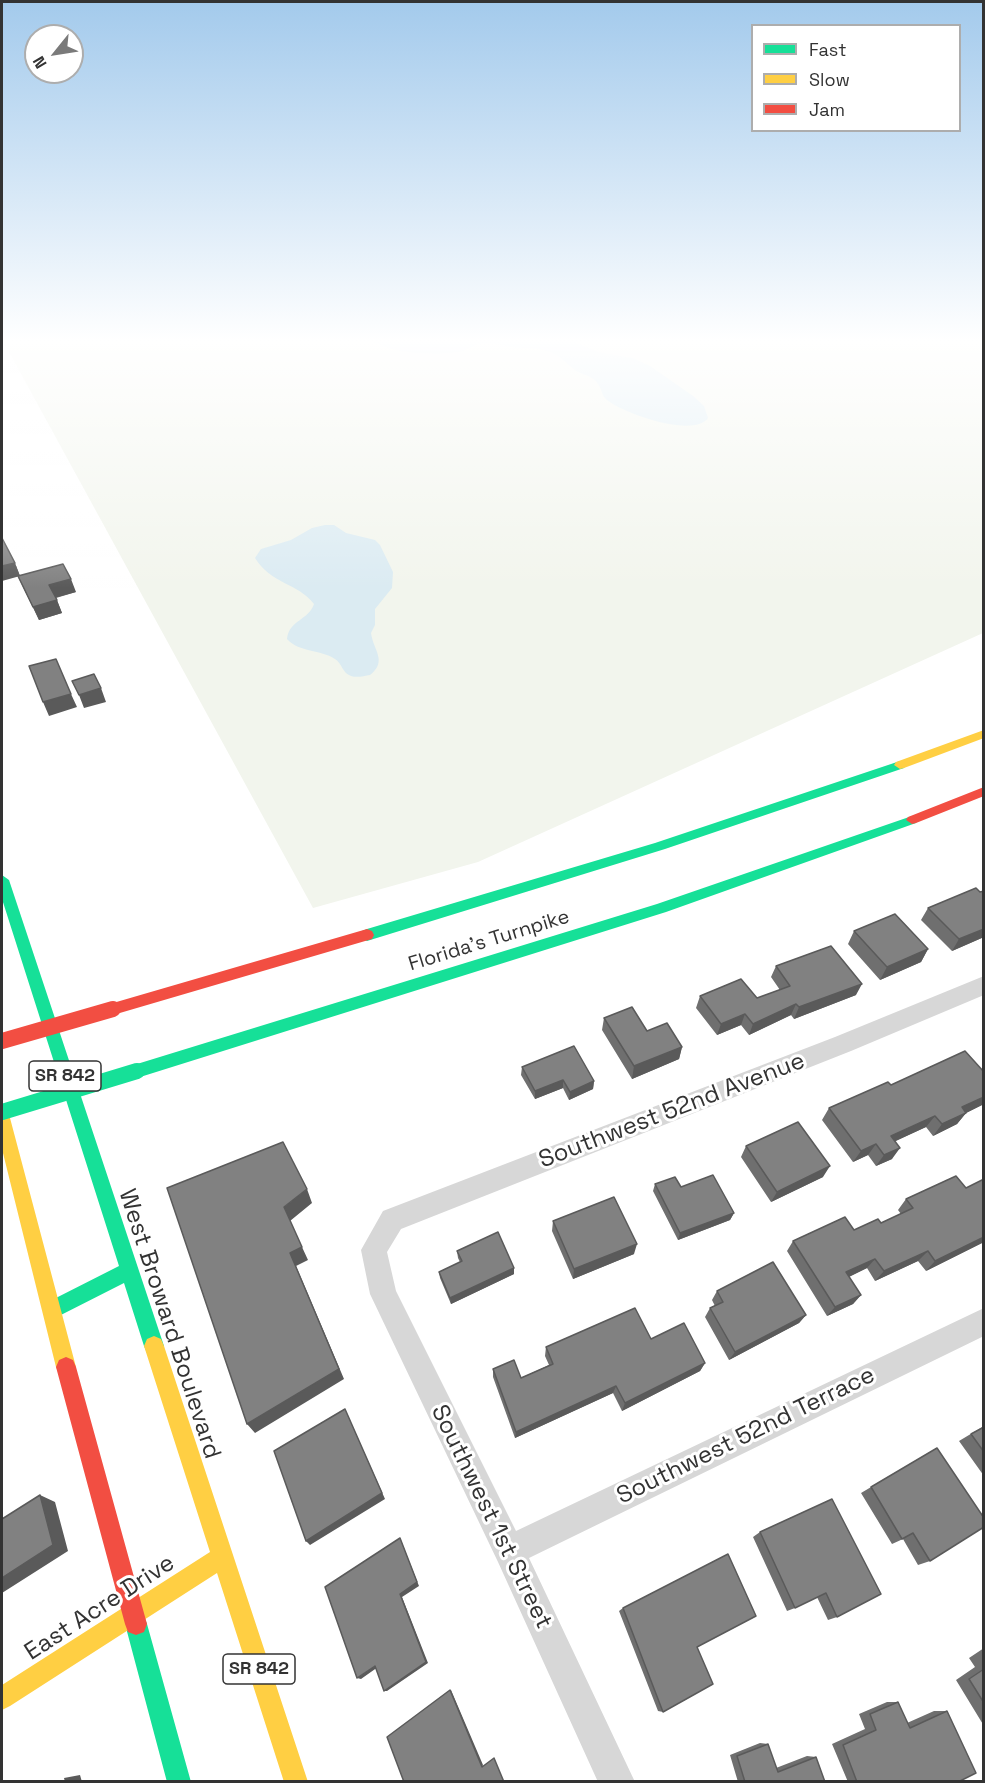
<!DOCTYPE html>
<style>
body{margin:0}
#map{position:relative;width:985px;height:1783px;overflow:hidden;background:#fff;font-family:"Space Grotesk",sans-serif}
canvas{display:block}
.frame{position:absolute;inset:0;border:3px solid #333;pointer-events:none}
.legend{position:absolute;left:751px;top:24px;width:210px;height:108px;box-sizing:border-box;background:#fff;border:2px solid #adadad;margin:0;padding:8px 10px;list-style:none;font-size:18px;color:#333}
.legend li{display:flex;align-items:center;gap:12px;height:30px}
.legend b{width:30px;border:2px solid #adadad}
.north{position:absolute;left:24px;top:24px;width:60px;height:60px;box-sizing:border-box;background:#fff;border:2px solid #adadad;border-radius:50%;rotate:240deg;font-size:16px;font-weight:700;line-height:24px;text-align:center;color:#333}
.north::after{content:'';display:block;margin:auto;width:21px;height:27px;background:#7a7a7a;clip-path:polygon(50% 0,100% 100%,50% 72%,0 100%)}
</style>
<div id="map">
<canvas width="985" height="1783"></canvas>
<div class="frame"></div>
<ul class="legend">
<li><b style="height:8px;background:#16e098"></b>Fast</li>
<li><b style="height:8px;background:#ffcf43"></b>Slow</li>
<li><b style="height:8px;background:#f24e42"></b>Jam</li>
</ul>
<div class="north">N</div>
</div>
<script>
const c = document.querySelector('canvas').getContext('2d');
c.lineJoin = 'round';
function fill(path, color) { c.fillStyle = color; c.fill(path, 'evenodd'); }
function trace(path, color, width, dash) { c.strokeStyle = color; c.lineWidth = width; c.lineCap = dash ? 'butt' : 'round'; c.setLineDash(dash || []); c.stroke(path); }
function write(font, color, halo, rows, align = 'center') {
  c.font = font + ' "Space Grotesk",sans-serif'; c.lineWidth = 6; c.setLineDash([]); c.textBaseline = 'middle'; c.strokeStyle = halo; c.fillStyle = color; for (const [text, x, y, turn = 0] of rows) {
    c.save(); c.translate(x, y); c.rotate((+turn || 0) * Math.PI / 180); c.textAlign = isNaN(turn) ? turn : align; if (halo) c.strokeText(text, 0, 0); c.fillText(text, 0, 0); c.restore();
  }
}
const green = new Path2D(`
 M2,339H983V633L478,862L313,908Z`);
const water = new Path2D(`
 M369,339H567L598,352L633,358L650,366L693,396L704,406L708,418C694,438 626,414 610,402C601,397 603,391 598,384C594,377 585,375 578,372C569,366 562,357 552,353C542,348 532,348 521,348C508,347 493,342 480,344C472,345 466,351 459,352C430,356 393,354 369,339Z
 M325,525H334L346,533L375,540L380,545L393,572L392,588L375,609V625L371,633C373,650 388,661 370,675C364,676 357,678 351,676C342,673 342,663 335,659C320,649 300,653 287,639C289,620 309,620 314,604C298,583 271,584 255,558L261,549L291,540L312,528Z`);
const street = new Path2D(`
 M984,976V995L851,1051L401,1229L387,1252L396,1291L516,1531L984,1308V1336L529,1558L635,1782H598L498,1562L370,1294L361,1250L383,1211L835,1037Z`);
const fast = new Path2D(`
 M900,761L906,765L904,768L665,849L367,941L362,939L360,935L362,931L367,929L655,843Z
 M912,816L916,817L918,820L916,823L666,912L137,1078L131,1076L129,1071L131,1066L137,1064L657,904Z
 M2,875L9,880L164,1346L161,1353L154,1356L147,1353L144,1346L124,1283L53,1319L46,1317L44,1310L46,1303L119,1266L2,899Z
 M136,1613L144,1616L147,1624L191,1782H167L125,1624L128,1616Z`);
const slow = new Path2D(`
 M984,730V738L904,768L900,769L894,765L896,762Z
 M2,1111L8,1113L10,1118L76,1367L73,1374L66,1377L59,1374L56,1367L2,1149Z
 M154,1336L161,1339L164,1346L308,1782H284L217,1573L10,1706L2,1710V1685L210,1552L144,1346L147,1339Z`);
const jam = new Path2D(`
 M984,787V796L916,823L912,824L906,820L908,817Z
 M367,929L372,931L374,935L372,939L113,1015L108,1013L106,1009L108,1005L113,1003Z
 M66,1357L73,1360L76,1367L147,1624L144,1632L136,1635L128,1632L125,1624L56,1367L59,1360Z`);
const fastBridge = new Path2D(`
 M2,1112L137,1071`);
const jamBridge = new Path2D(`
 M2,1041L113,1009`);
const wall = new Path2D(`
 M15,563L20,576L76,592L56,598L62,613L39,620L24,589L18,577Z
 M984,891V937L952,951L921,920L928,908Z
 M854,931L928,949L921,962L880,980L848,944Z
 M776,966L856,995L794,1019L791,1015L749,1035L741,1025L717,1035L696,1008L700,996L757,998L780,990L771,977Z
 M604,1018L647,1031L682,1047L679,1059L632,1079L602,1030Z
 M522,1067L594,1081L593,1089L569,1100L563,1088L535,1099L521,1075Z
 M984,1072V1104L966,1113L957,1124L933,1136L926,1127L895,1141L892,1159L876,1166L868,1155L853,1162L822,1120L829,1108L891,1085Z
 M746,1146L823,1177L771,1202L741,1157Z
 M655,1184L681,1187L734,1213L730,1220L678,1240L653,1191Z
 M906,1199L984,1242L926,1271L918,1261L875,1281L867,1268L849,1277L861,1295L853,1304L827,1316L787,1251L793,1241L854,1230L881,1223L901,1214L898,1210Z
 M553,1221L634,1254L573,1279L552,1231Z
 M457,1251L514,1274L451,1304L440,1278L439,1272L460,1262L458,1258Z
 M717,1291L806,1315L799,1323L729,1360L705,1317L710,1308L715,1306L712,1300Z
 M651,1339L705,1363L700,1371L622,1411L613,1393L515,1438L493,1377V1369L521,1378L549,1365L545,1356L546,1347Z
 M984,1426V1476L959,1441Z
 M937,1448L930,1561L918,1565L903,1539L892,1544L861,1493Z
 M832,1499L837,1617L828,1620L817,1597L795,1608L787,1611L753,1537L760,1532Z
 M623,1608L697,1647L663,1712L658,1711L619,1611Z
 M984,1648V1726L956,1680L975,1667L969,1658Z
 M887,1702H898L907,1723L934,1711H947L958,1782H848L832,1744L865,1729L859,1714Z
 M760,1743L768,1744L776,1768L807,1756L816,1757L825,1782H738L730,1755Z`);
const shadedWall = new Path2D(`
 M15,563L20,576L2,581V566Z
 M71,579L76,592L54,598L49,585Z
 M57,600L62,613L39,620L33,607Z
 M101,688L106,702L84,708L79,695Z
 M71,694L77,707L49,716L43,702Z
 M984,929V937L952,951L959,939Z
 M928,949L921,962L880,980L887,967Z
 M862,984L856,995L794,1019L799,1007Z
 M796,1004L791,1015L749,1035L753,1024Z
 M745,1014L741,1025L717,1035L721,1024Z
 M682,1047L679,1059L632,1079L634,1066Z
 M563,1080V1088L535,1099V1091Z
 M594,1081L593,1089L569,1100L570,1092Z
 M984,1097V1104L966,1113L957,1124L933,1136L942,1124L962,1107Z
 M935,1116L926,1127L883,1147L891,1136Z
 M876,1144L868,1155L853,1162L861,1151Z
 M900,1148L892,1159L876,1166L884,1155Z
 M830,1166L823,1177L771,1202L777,1192Z
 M307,1189L312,1203L290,1221L284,1207Z
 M734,1213L730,1220L678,1240L680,1233Z
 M984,1237V1242L926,1271L935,1261Z
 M637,1244L634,1254L573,1279L574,1269Z
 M302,1247L308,1260L296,1266L344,1379L255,1433L247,1424L290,1253Z
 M928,1251L918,1261L875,1281L884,1271Z
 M875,1259L867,1268L838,1282L846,1272Z
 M514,1268V1274L451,1304L450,1298Z
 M861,1295L853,1304L827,1316L835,1307Z
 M806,1315L799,1323L729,1360L735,1352Z
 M705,1363L700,1371L622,1411L625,1403Z
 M616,1386L613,1393L515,1438L516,1432Z
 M348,1416L385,1499L310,1545L306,1541Z
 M40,1495L55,1502L68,1551L2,1593V1578Z
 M400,1538L419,1586L402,1597L428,1663L387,1691H384L400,1594Z
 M375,1666L378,1667L361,1679L357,1678Z
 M450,1690H451L483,1765L482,1767Z
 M80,1775L82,1782H65L64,1778Z`);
const building = new Path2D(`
 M2,538L15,563L2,566Z
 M63,564L71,579L49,585L57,600L33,607L18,576Z
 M56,659L71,694L43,702L29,666Z
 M94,674L101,688L79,695L72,681Z
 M976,888L980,892L984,891V929L959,939L928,908Z
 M895,914L928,949L887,967L854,931Z
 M831,946L862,984L799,1007L796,1004L753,1024L745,1014L721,1024L700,996L741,979L757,998L790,986L776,966Z
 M632,1007L647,1031L667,1023L682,1047L634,1066L604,1018Z
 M574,1046L594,1081L570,1092L563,1080L535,1091L522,1067Z
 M965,1051L984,1072V1097L962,1107L966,1113L942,1124L935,1116L891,1136L900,1148L884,1155L876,1144L861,1151L829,1108L888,1082L891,1085Z
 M798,1122L830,1166L777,1192L746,1146Z
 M283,1142L307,1189L284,1207L302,1247L290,1253L339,1369L247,1424L167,1188Z
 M713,1175L734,1213L680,1233L655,1184L675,1177L681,1187Z
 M956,1176L966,1188L984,1179V1237L935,1261L928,1251L884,1271L875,1259L846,1272L861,1295L835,1307L793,1241L845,1217L854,1230L878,1219L881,1223L913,1208L906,1199Z
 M614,1197L637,1244L574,1269L553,1221Z
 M498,1232L514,1268L450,1298L439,1272L462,1261L457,1251Z
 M773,1262L806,1315L735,1352L710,1308L723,1302L717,1291Z
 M635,1308L651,1339L684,1323L705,1363L625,1403L616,1386L516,1432L493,1369L514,1360L521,1378L553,1364L546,1347Z
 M345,1409L382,1493L306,1541L274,1451Z
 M984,1427V1452L971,1434Z
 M937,1448L984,1518V1527L930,1561L913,1533L902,1539L871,1487Z
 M40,1495L53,1545L2,1578V1519Z
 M832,1499L881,1594L837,1617L826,1593L795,1608L760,1532Z
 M400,1538L417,1582L400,1594L426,1662L384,1691L375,1666L357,1678L325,1587Z
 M728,1554L756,1616L697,1647L713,1684L663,1712L623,1608Z
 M984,1669V1703L969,1679Z
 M450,1690L482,1767L494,1758L504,1782H404L387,1737Z
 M898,1702L910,1728L947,1711L976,1773L958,1782H857L843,1745L876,1730L870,1714Z
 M768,1744L778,1772L816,1757L825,1782H745L737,1756Z`);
const shields = [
 [65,1076,72],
 [259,1669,72]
];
const shieldNames = [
 ["SR 842",65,1076],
 ["SR 842",259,1669]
];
const streetNames = [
 ["Florida's Turnpike",489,941,-17]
];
const nearStreetnames = [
 ["Southwest 52nd Avenue",672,1111,-21],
 ["West Broward Boulevard",169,1324,72],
 ["Southwest 52nd Terrace",746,1436,-26],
 ["Southwest 1st Street",491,1517,64],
 ["East Acre Drive",100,1608,-33]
];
fill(green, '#f2f5ed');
fill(water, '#dbebf2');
fill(street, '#d7d7d7');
fill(fast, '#16e098');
fill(slow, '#ffcf43');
fill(jam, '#f24e42');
trace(fastBridge, '#16e098', 16);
trace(jamBridge, '#f24e42', 16);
fill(wall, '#6f6f6f');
fill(shadedWall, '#5a5a5a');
fill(building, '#818181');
trace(building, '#5a5a5a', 1.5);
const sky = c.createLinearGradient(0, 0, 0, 588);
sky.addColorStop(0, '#a3caec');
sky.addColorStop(0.58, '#fff');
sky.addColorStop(1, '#ffffff00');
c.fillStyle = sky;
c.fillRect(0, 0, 985, 588);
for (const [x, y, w] of shields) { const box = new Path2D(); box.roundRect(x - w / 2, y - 15, w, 30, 4.5); c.fillStyle = '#fff'; c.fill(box); trace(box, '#333', 1.5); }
write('bold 18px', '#333', null, shieldNames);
write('20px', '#333', '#fff', streetNames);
write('24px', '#333', '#fff', nearStreetnames);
</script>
